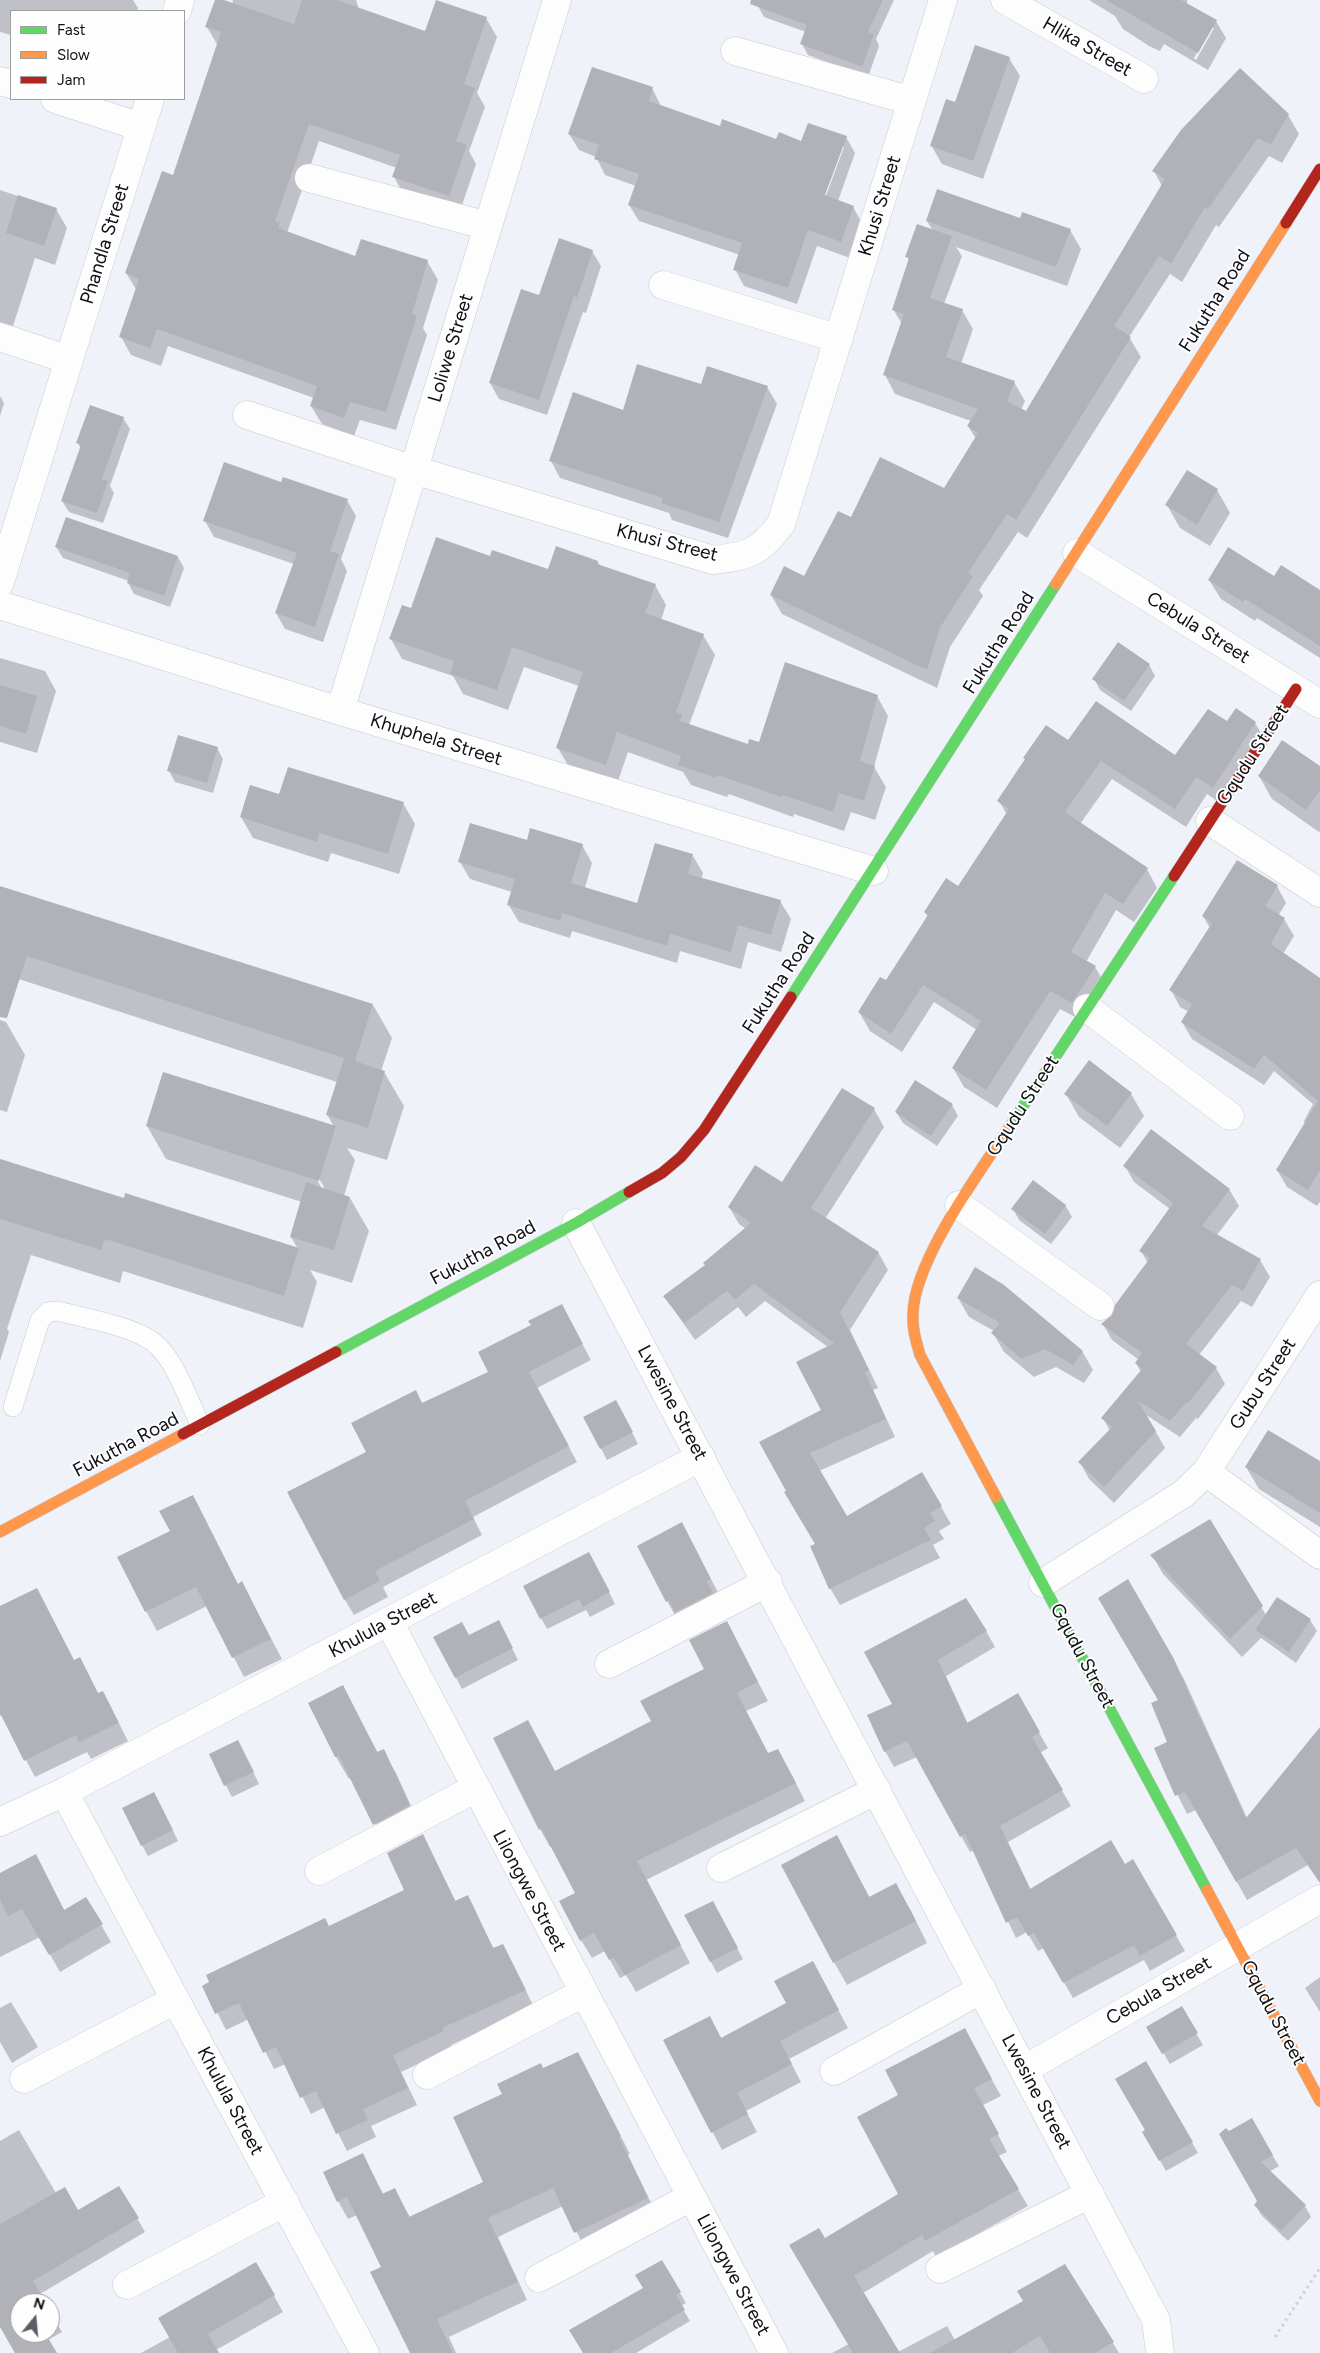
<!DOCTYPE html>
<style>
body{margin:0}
#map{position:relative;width:1320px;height:2353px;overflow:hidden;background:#f0f2fa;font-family:Figtree,sans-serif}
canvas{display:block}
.legend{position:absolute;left:10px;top:10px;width:175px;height:90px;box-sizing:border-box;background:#fefefe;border:1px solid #9e9fa1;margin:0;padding:6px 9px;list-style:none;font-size:15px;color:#0e1015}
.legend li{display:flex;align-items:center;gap:10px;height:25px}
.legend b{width:25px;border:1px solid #9e9fa1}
.north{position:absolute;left:10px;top:2293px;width:50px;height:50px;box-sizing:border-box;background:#fefefe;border:1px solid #9e9fa1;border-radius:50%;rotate:17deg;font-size:14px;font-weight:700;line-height:20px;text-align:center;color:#0e1015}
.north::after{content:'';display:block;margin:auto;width:18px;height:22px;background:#5d5f65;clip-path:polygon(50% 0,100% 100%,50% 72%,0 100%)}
</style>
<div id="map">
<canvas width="1320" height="2353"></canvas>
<ul class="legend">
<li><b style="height:6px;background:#63d668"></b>Fast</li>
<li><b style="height:6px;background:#ff974d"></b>Slow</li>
<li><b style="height:6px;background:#b3261e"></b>Jam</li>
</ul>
<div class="north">N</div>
</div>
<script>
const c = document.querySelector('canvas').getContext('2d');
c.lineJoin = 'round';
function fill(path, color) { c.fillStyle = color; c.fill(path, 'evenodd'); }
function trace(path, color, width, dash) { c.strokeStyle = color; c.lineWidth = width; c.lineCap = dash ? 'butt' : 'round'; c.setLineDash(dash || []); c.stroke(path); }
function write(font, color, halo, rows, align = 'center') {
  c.font = font + ' Figtree,sans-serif'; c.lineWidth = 4; c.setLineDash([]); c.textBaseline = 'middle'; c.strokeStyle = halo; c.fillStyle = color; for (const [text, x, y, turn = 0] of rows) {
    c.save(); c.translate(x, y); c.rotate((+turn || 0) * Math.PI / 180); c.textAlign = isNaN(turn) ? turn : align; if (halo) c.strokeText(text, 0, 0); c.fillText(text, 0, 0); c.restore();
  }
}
const shadow = new Path2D(`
 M0,0H133L138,8L137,11H11V35L0,32Z
 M216,0L232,4L233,0H356L359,9L425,32L486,18L497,37L477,93L485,107L469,151L476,164L459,214L404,195L394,177L397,168L319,141L287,233L356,257L427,261L438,280L423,328L427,335L396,430L360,420L354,436L322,424L311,406L314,398L168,346L161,366L131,355L121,337L137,291L126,273L173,177L218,46L207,27Z
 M760,0H894L876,39L879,46L868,77L808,55L802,44L806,32L764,17L758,6Z
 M1089,0H1187V5L1216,21L1226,38L1208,70L1164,44L1160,51L1149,46L1123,29L1115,16ZM1211,28H1214L1196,60L1194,58Z
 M1009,58L1020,76L983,179L942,164L931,145Z
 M652,88L661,106L720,128L777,141L802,143L846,137L855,153L838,201L853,207L862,223L850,258L817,246L797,304L744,286L735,269L740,255L639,221L629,205L636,186L605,175L596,157L579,150L569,134ZM841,147H844L824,201H822Z
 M1288,115L1299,134L1282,163L1269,156L1219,227L1216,225L1182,282L1170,274L1129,337L1141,357L1027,538L1018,532L979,590L983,596L950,647L937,688L782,614L771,595L805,578L852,519L944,489L976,439L968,426L971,421L895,394L885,375L902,324L893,309L909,261L907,256L933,231L927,221L1021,220L1070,230L1081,249L1067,286L956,247L962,256L944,304L962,310L973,329L961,364L1014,382L1025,401L1021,410L1027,412L1162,186L1154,171Z
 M0,190L56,209L67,228L55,265L35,258L13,326L0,322Z
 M592,251L601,266L586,313L583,312L547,415L499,399L490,383L540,297Z
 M702,385L767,387L777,404L728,538L672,520L669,513L560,478L551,461L624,412Z
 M0,396L4,403L0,416Z
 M123,418L130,429L110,486L114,493L103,523L69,512L62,501L81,449L78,443Z
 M1187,472L1217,490L1230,513L1210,546L1180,528L1167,505Z
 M282,484L347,500L356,516L341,559L347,571L323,642L285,629L276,613L294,564L214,537L205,521Z
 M56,547L178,557L184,568L170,607L134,594L128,583L129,581L63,558Z
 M491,558L549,570L598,562L600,566L655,585L666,605L661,620L703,635L715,655L689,725L748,746L760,744L877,696L888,716L874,767L886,787L875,820L851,812L844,831L794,814L793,817L729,794L727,797L691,785L683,772L628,752L617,784L569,767L558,748L579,686L524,667L508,710L463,694L453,676L402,659L391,639L412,610Z
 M1274,578L1320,592V658L1257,618L1255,621L1221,599L1209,580Z
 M0,658L45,671L56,691L37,753L0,742Z
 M1149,665L1155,676L1131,711L1100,690L1094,679Z
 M1227,723H1255L1266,741L1224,806L1207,794L1186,827L1112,779L1080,824L1147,869L1157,888L1134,922L1116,910L1086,962L1095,967L1106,986L1083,1021L1060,1009L997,1108L964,1087L953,1068L977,1030L934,1002L902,1052L870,1031L859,1012L887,982L928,917L925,912L959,888L1007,815L999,801L1069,742L1176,757Z
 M217,748L223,759L213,793L175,782L169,771Z
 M1320,768V831L1319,832L1272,799L1259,776Z
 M280,796L403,803L415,824L399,874L331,853L328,862L253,838L241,817Z
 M528,842L582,845L592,863L585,888L638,905L693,856L703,873L701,879L780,901L791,919L781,952L748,942L741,969L680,951L677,963L572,931L570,938L519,922L508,904L512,892L470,879L460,862Z
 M1277,886L1286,903L1278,916L1284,919L1294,936L1283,954L1320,979V1202L1317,1206L1287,1187L1277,1170L1305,1124L1304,1121L1313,1104L1274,1071L1264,1085L1192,1039L1182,1022L1189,1012L1180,1007L1171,990L1210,928L1203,916Z
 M0,887L373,1005L392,1038L381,1071L384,1072L404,1106L387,1160L347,1148L355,1160L344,1196L350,1198L369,1231L352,1283L310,1270L317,1282L303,1328L123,1271L120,1283L31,1255L7,1329L9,1332L0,1361V1159L124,1199L298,1249L291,1237L302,1202L166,1159L147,1126L334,1127L327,1114L337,1082L0,973ZM317,1175L325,1189H322L315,1176Z
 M0,1020L6,1022L25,1055L7,1112L0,1110Z
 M842,1089L874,1109L884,1127L825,1219L878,1252L888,1270L850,1330L878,1388L873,1390L895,1437L819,1471L847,1518L922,1474L951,1524L939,1531L944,1539L933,1545L940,1558L840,1605L830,1588L817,1544L786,1492L822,1411L828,1347L765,1301L746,1317L738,1307L695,1340L665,1297L706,1266L746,1229L739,1224L729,1207L782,1184Z
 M1066,1094H1131L1144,1116L1120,1148L1079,1117Z
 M952,1105L958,1116L937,1146L903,1123L896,1112Z
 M1125,1166L1229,1189L1239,1206L1217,1235L1260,1260L1270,1277L1252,1307L1241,1301L1199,1355L1216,1368L1225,1384L1198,1419L1196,1418L1180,1437L1146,1415L1165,1448L1114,1503L1089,1479L1080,1462L1110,1431L1103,1418L1141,1372L1136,1363L1139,1360L1112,1340L1103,1324L1113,1316L1148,1263L1141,1251L1170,1209L1134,1182Z
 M1065,1205L1072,1217L1051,1244L1019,1220L1013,1209Z
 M958,1298L1082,1351L1093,1370L1084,1383L1056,1367L1034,1377L1004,1352L993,1333L994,1331L969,1317Z
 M570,1321L591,1360L537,1388L577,1462L473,1517L482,1535L383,1587L388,1597L354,1615L345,1600L368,1452L422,1404L490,1372Z
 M622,1413L638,1444L607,1460L585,1417Z
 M1320,1463V1527L1259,1489L1246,1467Z
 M192,1496L238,1585L242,1583L282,1659L244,1677L207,1606L157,1631L146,1611L171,1532Z
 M1210,1521L1266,1615L1310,1620L1317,1631L1296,1663L1261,1638L1242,1657L1163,1574L1152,1555Z
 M682,1524L723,1602L680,1624L667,1601Z
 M595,1564L615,1604L590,1617L586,1610L547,1629L541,1618Z
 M1127,1581L1184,1679L1247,1818L1320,1742V1870L1314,1874L1308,1865L1247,1900L1196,1810L1187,1814L1155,1749L1169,1743Z
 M37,1589L74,1661L99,1695L103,1692L128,1741L91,1759L87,1752L35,1777L2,1715L0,1716V1614Z
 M727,1622L768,1701L746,1711L769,1755L788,1768L805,1801L646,1880L690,1963L636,1992L626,1975L620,1978L605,1951L592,1958L581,1940L576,1893L552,1846L550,1847L540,1829L555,1772L652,1722L706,1669Z
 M986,1631L995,1647L946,1676L968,1724L1017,1695L1048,1748L1040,1753L1071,1806L1008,1842L1031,1890L1125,1865L1132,1861L1185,1951L1150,1971L1144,1960L1073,1998L1044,1948L1038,1951L1027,1932L1016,1938L974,1850L970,1852L917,1757L894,1767L885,1751L894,1704L866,1653Z
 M504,1632L518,1660L462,1689L435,1637H469Z
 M342,1686L378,1753L383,1751L396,1773L421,1828L387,1846L351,1778L349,1779L336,1757L309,1703Z
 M244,1753L259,1784L232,1797L210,1755Z
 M160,1804L178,1841L148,1856L142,1845Z
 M423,1835L456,1902L467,1897L494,1949L503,1945L534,2007L451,2045L452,2048L401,2072L417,2105L371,2126L376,2137L347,2151L325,2107L311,2114L286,2064L274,2069L249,2019L226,2030L204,1986L406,1891Z
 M36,1856L65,1912L86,1899L111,1942L60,1972L40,1937L0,1957V1874Z
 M849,1859L870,1898L909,1907L927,1943L847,1985L834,1962Z
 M718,1913L743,1959L717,1973L686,1916Z
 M1320,1977V2012L1305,1988Z
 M822,1980L848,2028L789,2059L801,2082L746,2111L757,2132L722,2150L665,2041L709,2018L722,2039L787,2004Z
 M11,2002L38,2047L12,2063L0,2042V2008Z
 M1181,2008L1203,2045L1170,2064L1148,2027Z
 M974,2047L1001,2096L983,2105L1007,2152L998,2156L1028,2206L936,2257L933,2251L863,2293L898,2352L947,2326L955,2340L1024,2301L1064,2265L1119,2353H832L849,2344L824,2239L900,2195V2095Z
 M578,2054L630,2154L628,2155L658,2217L586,2250L563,2206L498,2237L527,2300L449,2337L456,2353H411L383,2267L357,2215L348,2219L338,2201L363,2155L384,2195L395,2190L410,2217L485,2182L503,2094L543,2069Z
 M1146,2063L1198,2153L1166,2171L1144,2132L1146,2131Z
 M1251,2120L1279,2166L1269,2172L1305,2206L1311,2217L1288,2241L1262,2216L1255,2205L1259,2202L1229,2133Z
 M19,2130L56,2193L78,2211L119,2187L145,2232L40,2294L45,2303H20V2333H50V2312L62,2332L48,2340L55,2353H17L0,2325V2141Z
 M661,2261L686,2303L681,2306L690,2321L636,2353H584L644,2288Z
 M256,2264L283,2312L216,2350L218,2353H141L170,2337Z`);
const building = new Path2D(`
 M215,0H224L294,24L302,0H337L425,31L436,0L487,17L464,84L475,88L456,141L467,145L449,196L392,177L400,155L309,124L275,221L280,223L278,228L355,256L361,239L428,260L412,314L417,316L386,412L350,402L344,418L310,406L317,386L157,329L150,348L119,337L139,279L125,273L162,171L173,175L221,32L205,27Z
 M751,0H883L868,32L874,34L862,67L800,44L807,25L750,4Z
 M1106,0H1181L1217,20L1198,53Z
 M975,45L1010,57L973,161L930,146L946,99L955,102Z
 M592,67L653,87L649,101L720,126L722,119L776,139L779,132L801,141L808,123L847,136L825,195L854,206L841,242L808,230L788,288L733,270L742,243L628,205L639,174L594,159L599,145L568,134Z
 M1240,68L1289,114L1271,145L1258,138L1208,209L1205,207L1171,264L1159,256L1114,326L1131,337L1016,520L1007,514L968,573L973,576L940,628L927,670L770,595L784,566L804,576L838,511L851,517L880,457L944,488L978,433L967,426L978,409L883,375L904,314L892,310L909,258L905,257L917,224L952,236L930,298L963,309L946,357L1015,381L1007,401L1026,411L1165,179L1152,171L1181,130Z
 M937,189L1020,218L1022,212L1071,229L1056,267L926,221Z
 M18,195L57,208L44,246L6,233Z
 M559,238L593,250L577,298L574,296L539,400L489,383L521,289L539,295Z
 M637,364L701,384L707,366L768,386L719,522L661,503L663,498L549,461L573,392L623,410Z
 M90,405L124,417L102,479L108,481L97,513L61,501L81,445L76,443Z
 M224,462L281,482L283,477L348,499L330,551L339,554L315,627L275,613L297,553L203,521Z
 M1187,470L1218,489L1197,525L1165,505Z
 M66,517L178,556L164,596L127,583L130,573L55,547Z
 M436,537L490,556L492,550L548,569L556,546L598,561L597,564L656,584L645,613L704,634L676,712L682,715L680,721L748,744L749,739L759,742L785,662L878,695L860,761L875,766L864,801L839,793L833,812L783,795L782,797L717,775L716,778L678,765L681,756L617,732L606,765L556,748L583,672L512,647L497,690L450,674L454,661L389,639L402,605L411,608Z
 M1228,547L1274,576L1281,565L1320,590V646L1245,599L1243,602L1208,580Z
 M1118,642L1150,664L1124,701L1092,679Z
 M0,685L37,696L26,734L0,726Z
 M1096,701L1175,755L1208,709L1227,721L1236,708L1256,722L1213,788L1196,777L1175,809L1101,761L1065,812L1148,868L1123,904L1105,893L1071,952L1096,966L1072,1003L1050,991L986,1090L952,1068L981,1021L923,985L891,1034L858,1012L880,977L886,980L928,915L924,912L946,878L958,886L1009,809L997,801L1025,759L1023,758L1046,725L1068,740Z
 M178,735L218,747L207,783L167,771Z
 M1282,740L1320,766V790L1306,810L1258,776Z
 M288,767L404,802L388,854L319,833L317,842L240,817L250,785L279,794Z
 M470,823L527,840L530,828L583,844L571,883L637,903L655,843L693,854L688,874L781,900L771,935L738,925L731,952L670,934L667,946L562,913L560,921L507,905L515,879L458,862Z
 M1237,860L1278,885L1265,906L1285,918L1271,944L1320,978V1170L1308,1190L1276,1170L1318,1101L1264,1055L1254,1069L1181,1022L1192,1004L1169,990L1212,923L1202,916Z
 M0,886L373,1004L355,1061L385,1071L368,1128L326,1115L344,1058L27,956L7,1018L0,1017Z
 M1089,1060L1132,1093L1107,1126L1064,1094Z
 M163,1072L336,1126L319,1181L146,1126Z
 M915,1080L953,1104L931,1136L895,1112Z
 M842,1088L875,1108L811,1208L879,1252L840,1312L869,1370L865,1372L886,1419L810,1453L847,1516L922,1472L942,1506L930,1513L935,1521L924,1528L931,1540L829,1589L810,1546L815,1544L784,1492L786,1491L759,1442L821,1410L796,1362L834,1343L754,1284L735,1300L727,1291L684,1323L663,1296L705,1265L703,1263L751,1223L728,1207L755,1165L782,1182Z
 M1151,1129L1230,1189L1202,1226L1261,1259L1243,1291L1232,1285L1186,1344L1217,1367L1188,1403L1187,1402L1170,1421L1138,1401L1156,1431L1104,1487L1078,1462L1112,1427L1101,1418L1142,1369L1135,1363L1142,1353L1101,1324L1112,1315L1115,1305L1150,1258L1139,1251L1173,1203L1123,1166Z
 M0,1159L124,1198L125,1193L299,1248L284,1296L105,1239L101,1250L0,1219Z
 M1033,1180L1066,1205L1045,1234L1011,1209Z
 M306,1182L350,1197L334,1250L290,1237Z
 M975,1267L1004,1285L1083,1351L1073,1365L1045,1349L1022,1359L991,1333L1000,1323L957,1298Z
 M562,1304L583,1344L529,1372L569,1446L465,1501L474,1519L375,1571L380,1581L344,1600L287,1492L366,1452L351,1423L416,1390L422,1403L488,1372L478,1352L531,1325L528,1321Z
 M616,1400L633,1432L600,1449L583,1417Z
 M1268,1430L1320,1461V1513L1245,1467Z
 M193,1495L238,1584L242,1581L271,1639L232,1658L196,1587L145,1612L117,1557L170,1531L159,1511Z
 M1210,1519L1263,1606L1230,1639L1150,1555Z
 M682,1522L711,1579L707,1581L713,1593L675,1612L669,1600L666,1602L637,1546Z
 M589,1552L610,1592L583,1607L579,1599L540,1619L523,1586Z
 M1128,1579L1174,1659L1203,1726H1204L1246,1818L1320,1727V1883L1296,1848L1236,1882L1185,1792L1175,1796L1154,1748L1167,1742L1151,1703L1158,1700L1098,1598Z
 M37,1588L74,1660L80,1657L98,1693L103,1691L119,1723L79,1742L76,1735L24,1761L0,1713V1606Z
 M1277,1597L1311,1619L1289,1652L1255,1630Z
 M966,1598L987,1631L938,1660L967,1723L1018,1693L1040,1732L1032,1737L1063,1790L1000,1826L1030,1889L1111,1840L1125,1864L1133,1859L1177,1935L1140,1956L1134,1945L1063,1983L1034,1933L1028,1936L1017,1917L1006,1923L965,1834L960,1837L907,1741L884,1752L867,1715L892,1704L864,1652Z
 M499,1620L513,1648L455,1678L433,1637L462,1622L469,1635Z
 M727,1621L758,1682L737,1693L768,1753L778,1749L796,1783L637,1861L681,1945L625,1975L614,1958L609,1960L594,1933L580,1941L559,1901L575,1893L541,1828L539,1830L493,1738L528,1720L555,1771L651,1721L640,1701L704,1669L689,1640Z
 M343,1685L377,1752L384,1749L410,1805L373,1825L339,1756L335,1757L308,1703Z
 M238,1740L254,1772L224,1786L209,1754Z
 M154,1792L173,1830L141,1846L122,1808Z
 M423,1834L455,1901L468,1895L493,1948L503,1944L526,1990L442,2028L444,2031L393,2055L408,2088L363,2109L368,2120L336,2134L316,2091L300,2098L276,2047L263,2053L239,2003L215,2014L202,1986L209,1982L206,1975L325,1918L329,1926L404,1890L387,1853Z
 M837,1835L869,1897L896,1883L916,1921L833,1963L781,1865Z
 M36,1854L64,1910L86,1897L103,1924L49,1955L22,1909L8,1916L0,1899V1873Z
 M713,1901L738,1948L710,1962L684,1915Z
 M813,1961L839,2010L780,2041L792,2064L737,2093L748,2114L711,2133L663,2040L710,2016L721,2038L786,2003L774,1981Z
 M1182,2006L1198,2033L1162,2054L1146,2027Z
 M965,2028L992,2079L974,2088L999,2134L989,2139L1019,2189L925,2241L922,2235L854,2276L900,2353H853L789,2245L819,2228L825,2238L898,2194L857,2117L898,2095L885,2070Z
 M578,2052L621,2136L619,2137L648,2198L574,2233L553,2188L488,2218L518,2282L437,2319L453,2353H410L370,2272L381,2267L347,2197L337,2202L323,2172L363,2153L382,2194L395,2188L409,2217L483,2182L453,2117L502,2094L497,2084L541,2063L543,2068Z
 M1146,2061L1193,2142L1159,2161L1142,2132L1145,2130L1115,2079Z
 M1252,2118L1273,2155L1261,2162L1306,2205L1281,2231L1254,2205L1257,2201L1219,2134L1226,2128L1229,2131Z
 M119,2186L139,2218L33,2281L46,2303H20V2333H45L57,2353H15L0,2327V2224L65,2187L78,2210Z
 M662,2260L681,2292L676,2295L685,2310L611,2353H583L569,2330L643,2288L635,2275Z
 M256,2262L275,2295L208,2334L219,2353H178L158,2318Z
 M1065,2264L1114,2342L1095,2353H1050L1040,2336L1012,2353H930L1023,2301L1017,2291Z`);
const path = new Path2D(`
 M1275,2337L1320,2268`);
const lane = new Path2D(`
 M13,1407L40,1320L48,1312L58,1311C84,1318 132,1326 153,1342C174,1357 189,1401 200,1425`);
const street = new Path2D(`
 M1005,0L1144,79
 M177,11L180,0
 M735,51L912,101
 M0,81L11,84
 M55,99L141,127
 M309,178L488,226
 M663,285L839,339
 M0,337L69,360
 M247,415L414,470L713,560C749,556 759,553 781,524L943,0
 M1077,553L1320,704
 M0,582L150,99
 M0,605L340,711L874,871
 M340,711L557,0
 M1210,821L1320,893
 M1087,1008L1230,1116
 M959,1205L1100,1306
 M576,1223L1156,2320L1160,2353
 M1206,1472L1320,1555
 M1043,1583L1183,1494L1206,1472L1320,1295
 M389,1622L774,2353
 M609,1664L768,1582
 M64,1792L365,2353
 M0,1822L64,1792L701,1457
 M721,1868L877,1790
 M319,1871L476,1788
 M1025,2069L1320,1899
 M834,2071L982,1989
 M427,2075L583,1993
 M24,2079L175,2000
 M940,2269L1090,2194
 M539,2278L691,2197
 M127,2285L285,2202`);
const fast = new Path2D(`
 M791,997L1056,584
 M1010,1126L1174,876
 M336,1352L576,1223L629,1192
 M996,1497L1207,1890`);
const slow = new Path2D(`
 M1056,584L1286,223
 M996,1497L920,1355C916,1341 912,1328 913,1314C914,1260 980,1172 1010,1126
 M0,1532L183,1434
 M1207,1890L1320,2101`);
const jam = new Path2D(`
 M1286,223L1320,169
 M1174,876L1296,689
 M629,1192L662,1173L681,1157L704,1130L791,997
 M183,1434L336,1352`);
const streetNames = [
 ["Hlika Street",1087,47,30],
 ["Khusi Street",880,206,-73],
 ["Phandla Street",105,244,-73],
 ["Fukutha Road",1215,301,-58],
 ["Loliwe Street",451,348,-73],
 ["Khusi Street",667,543,14],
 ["Cebula Street",1198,628,32],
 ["Fukutha Road",999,643,-58],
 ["Khuphela Street",436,740,17],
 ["Gqudu Street",1253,755,-57],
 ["Fukutha Road",779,983,-57],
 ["Gqudu Street",1023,1106,-57],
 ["Fukutha Road",483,1253,-28],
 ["Gubu Street",1263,1384,-57],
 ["Lwesine Street",672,1403,62],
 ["Fukutha Road",126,1445,-28],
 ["Khulula Street",383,1625,-28],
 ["Gqudu Street",1082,1656,62],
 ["Lilongwe Street",529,1891,62],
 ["Cebula Street",1159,1991,-30],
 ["Gqudu Street",1273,2013,62],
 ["Lwesine Street",1036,2092,62],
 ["Khulula Street",230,2101,62],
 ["Lilongwe Street",733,2275,62]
];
fill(shadow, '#0003');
fill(building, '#b0b2b8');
trace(lane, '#c7c9d0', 20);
trace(street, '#c7c9d0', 29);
trace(fast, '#c7c9d0', 12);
trace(slow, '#c7c9d0', 12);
trace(jam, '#c7c9d0', 12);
trace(path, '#d1d1d3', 3, [2.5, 4]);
trace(lane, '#fdfdfe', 19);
trace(street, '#fdfdfe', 28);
trace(fast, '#63d668', 11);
trace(slow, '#ff974d', 11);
trace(jam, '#b3261e', 11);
write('19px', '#0e1015', '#fefefe', streetNames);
</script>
